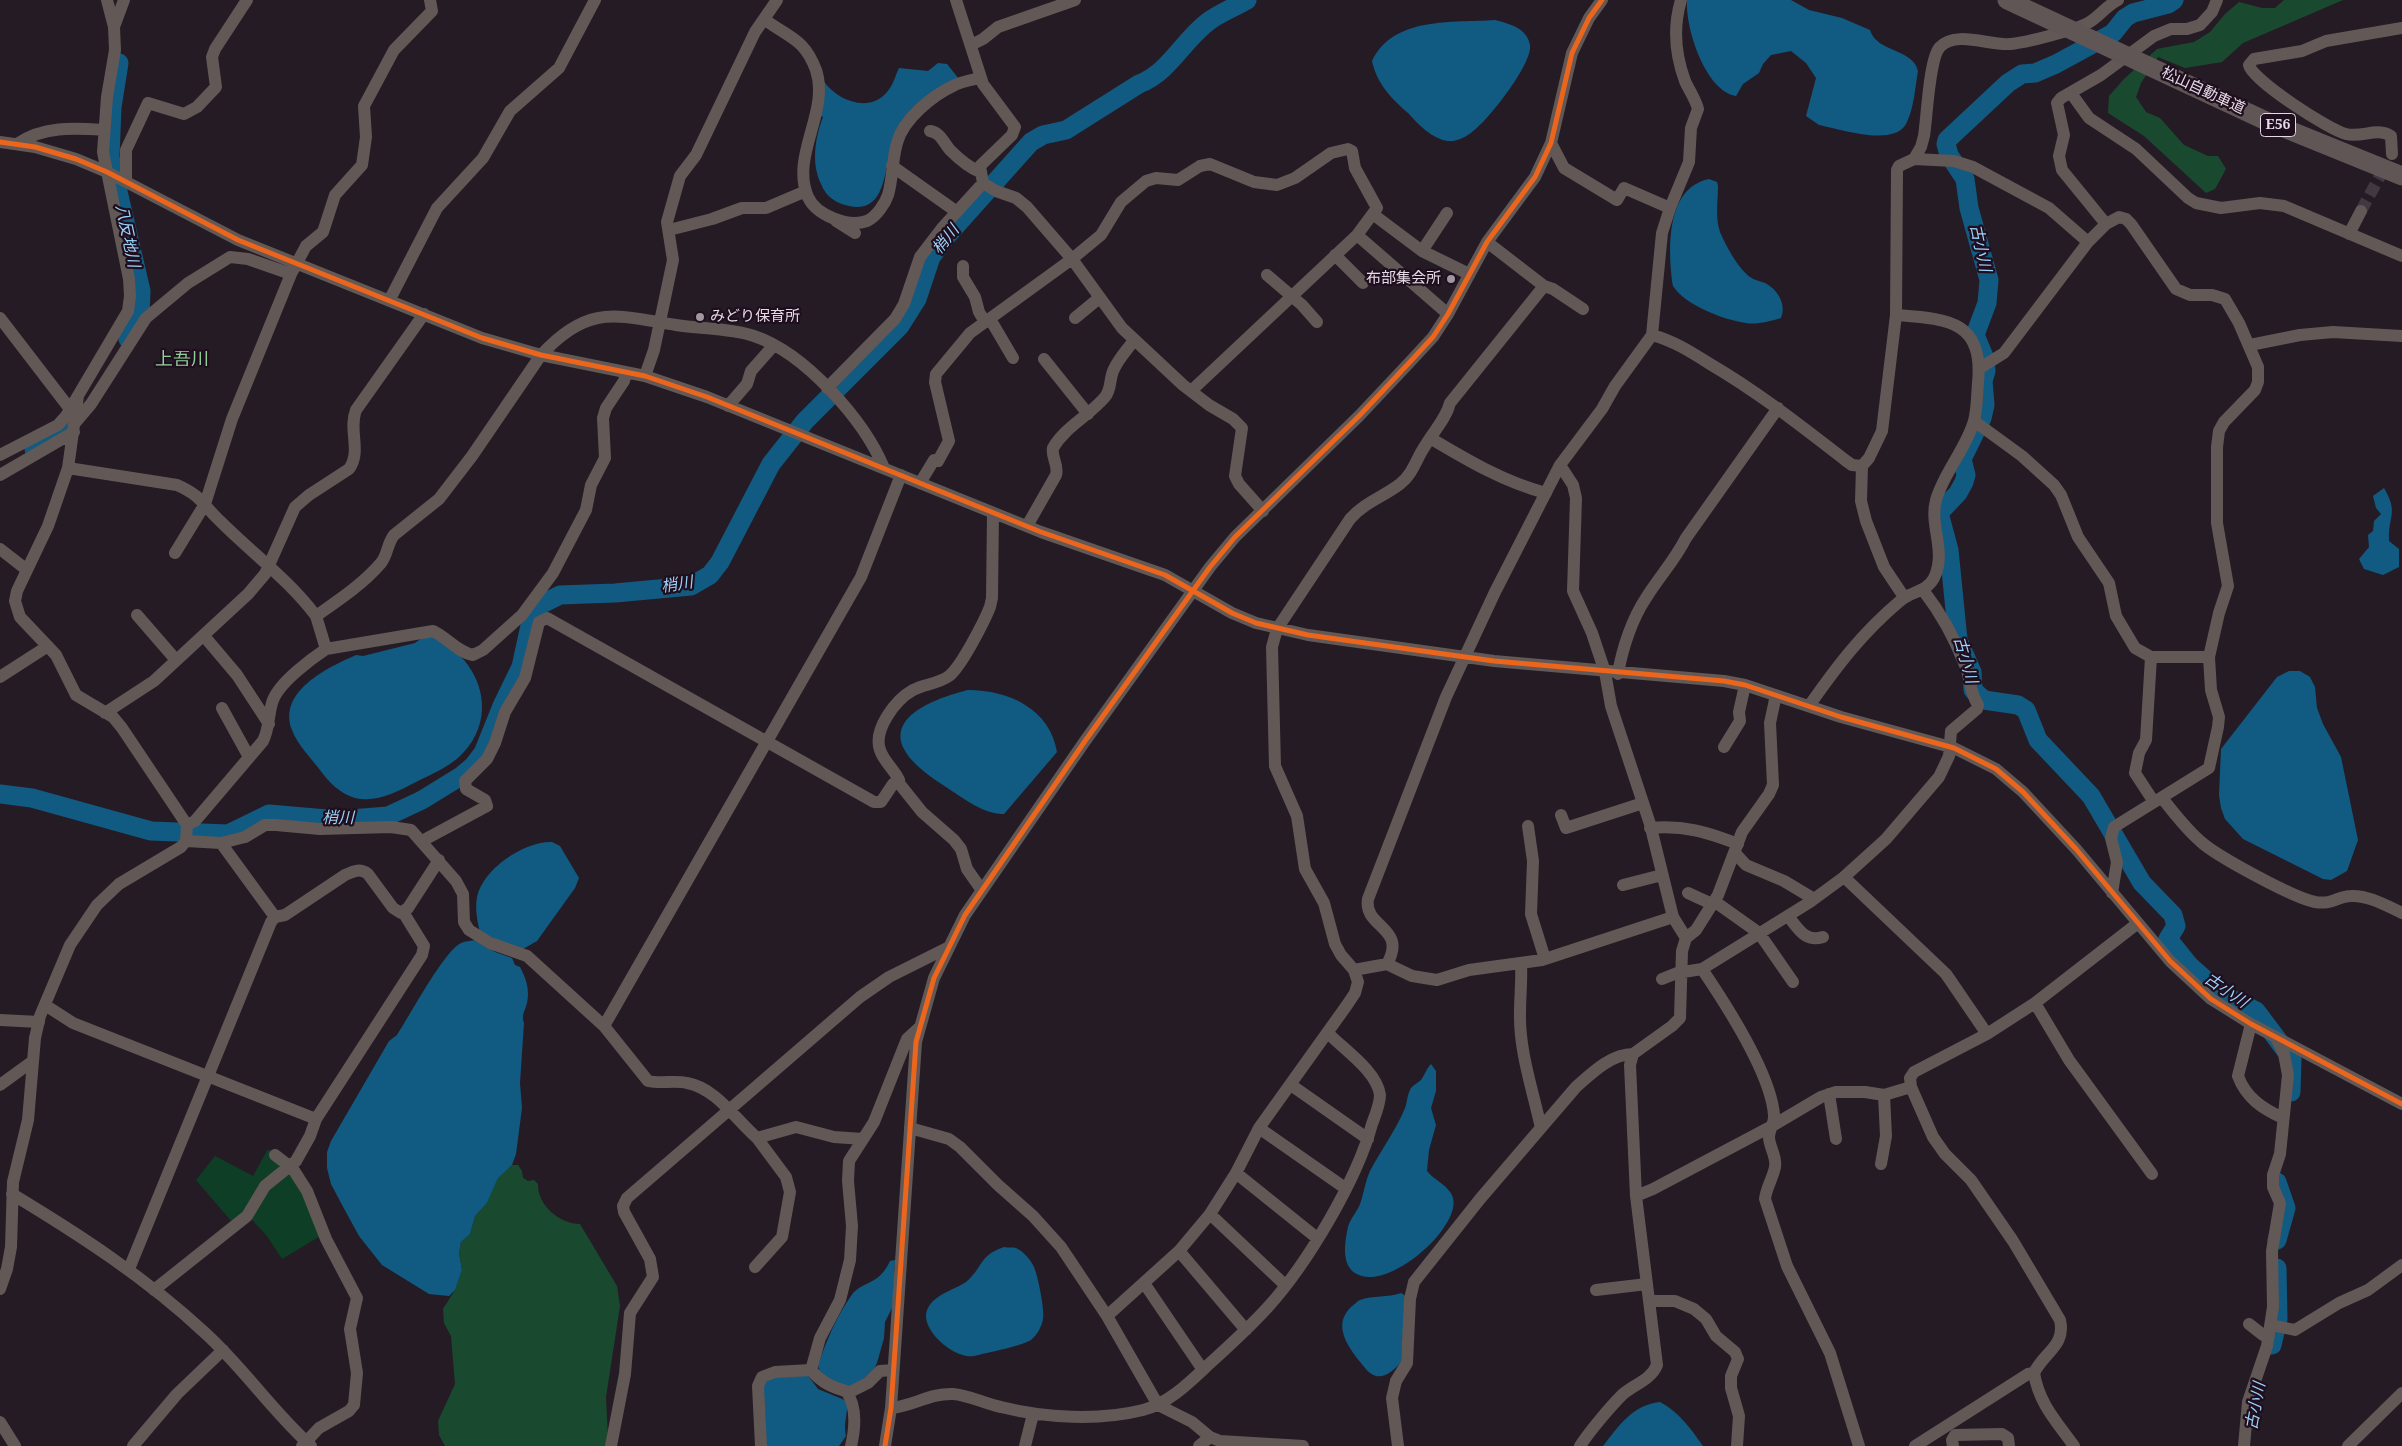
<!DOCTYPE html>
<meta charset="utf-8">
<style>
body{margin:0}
canvas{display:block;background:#241b24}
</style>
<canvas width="2402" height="1446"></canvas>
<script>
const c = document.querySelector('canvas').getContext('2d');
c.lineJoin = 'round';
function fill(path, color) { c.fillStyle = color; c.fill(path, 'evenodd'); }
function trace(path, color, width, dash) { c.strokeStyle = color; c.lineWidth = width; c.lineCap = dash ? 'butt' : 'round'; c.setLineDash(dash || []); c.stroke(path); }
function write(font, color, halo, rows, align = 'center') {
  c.font = font + ' "Noto Serif","Noto Sans JP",serif'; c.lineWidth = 4.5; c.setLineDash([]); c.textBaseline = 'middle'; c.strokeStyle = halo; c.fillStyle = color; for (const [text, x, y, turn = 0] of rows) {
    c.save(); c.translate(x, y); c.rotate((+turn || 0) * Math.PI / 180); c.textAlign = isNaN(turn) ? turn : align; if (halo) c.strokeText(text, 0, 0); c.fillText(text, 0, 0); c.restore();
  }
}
const green = new Path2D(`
 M268,1149L292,1172L322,1235L282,1259L267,1236L244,1211L232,1222L196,1180L215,1156L253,1176Z`);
const forest = new Path2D(`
 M2284,0H2343L2243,43L2222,62L2185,68L2158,57L2141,83L2136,97L2146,112L2160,118L2184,145L2208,156H2218L2226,169L2215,189L2206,193L2144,136L2108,113L2109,96L2124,79L2157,49L2194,42L2210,32L2225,14L2239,2L2262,8H2275Z
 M512,1165H518L522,1171L523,1178L528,1181L534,1180L538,1184C537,1205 560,1224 580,1224L617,1286L620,1306L606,1397L608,1438L606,1446H445L439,1435L438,1421L455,1384L451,1336L444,1323L443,1309L455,1290L462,1270L459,1253L461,1242L470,1234L475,1216L487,1203L498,1177Z`);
const water = new Path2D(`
 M1687,0H1791L1809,10L1842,18L1870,30C1877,53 1913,48 1918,71C1915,88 1914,109 1906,124C1893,147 1840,129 1819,125L1806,116L1816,78L1806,63L1791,51L1771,55L1763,64L1759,73L1743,84L1736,96C1705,91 1685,27 1687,0Z
 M1495,20C1510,24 1527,28 1530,45C1533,63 1488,121 1472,132C1466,137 1456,142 1448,141C1432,139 1418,124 1408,113C1391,98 1377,84 1372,61C1393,16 1454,23 1495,20Z
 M938,63L947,64L959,79L902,120C881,147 895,216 849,206C836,203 826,197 821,184C811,163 815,138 823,117L819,115L823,80C836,100 869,114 887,92C894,84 895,76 899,68L928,71Z
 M1709,179L1717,182L1718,186C1718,202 1715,217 1720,232C1726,246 1738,268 1750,277C1754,280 1760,281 1765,283C1777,289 1787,304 1781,318C1771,321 1756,325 1746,323C1724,320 1685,305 1673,286C1668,251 1665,188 1709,179Z
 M2384,488C2399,514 2388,515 2389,541L2399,549V567L2383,575L2364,569L2359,559L2369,547L2368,535L2373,531L2374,521L2381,514L2376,508L2373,496Z
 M423,637C426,637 431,636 434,637C440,638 460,655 464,660C489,690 489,730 458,758C446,768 430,775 416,782C397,792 376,803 355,798C340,794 328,781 320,770C311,758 297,744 292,730C277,691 329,667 356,655L363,656L415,643Z
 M2289,671H2300L2310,677L2315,687L2317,708L2323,724L2341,757L2358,840L2347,871L2331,880L2323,879L2243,839L2225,819L2221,808L2219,795L2221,749L2277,677Z
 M968,690C1009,690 1050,709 1057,752L1004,814C986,815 964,799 949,789C934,779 913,766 904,749C886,713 945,696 968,690Z
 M552,842L560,846L579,878L575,888L537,941L523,949L510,946L480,932C477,920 475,909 477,897C483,869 524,841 552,842Z
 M476,940L495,952L512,958L515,965L520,967C526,978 530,990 527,1003C525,1011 521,1015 524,1023L520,1083L522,1108L516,1154L512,1165L498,1178L487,1203L475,1216L470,1234L461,1242L459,1253L462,1270L455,1290L449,1296L429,1294L382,1265L359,1236L341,1203L331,1184L327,1168V1152L331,1141L389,1041L397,1035C409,1017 444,951 461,943C465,941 471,941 476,940Z
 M1431,1064L1436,1071V1091L1431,1108L1436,1125L1429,1150L1427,1171C1435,1181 1450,1186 1453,1198C1461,1228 1386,1294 1355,1273C1341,1264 1345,1241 1348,1227C1350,1219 1357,1212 1360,1204C1364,1193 1365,1182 1370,1171C1381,1150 1396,1130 1405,1108C1407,1103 1407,1096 1410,1090C1412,1085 1417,1084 1421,1080C1425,1075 1426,1069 1431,1064Z
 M1004,1247C1008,1248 1013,1247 1016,1248C1023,1251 1031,1260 1034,1267C1038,1276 1045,1311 1043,1319C1042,1326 1037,1335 1032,1339C1027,1345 985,1353 974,1356C955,1360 917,1328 928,1308C935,1294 954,1290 966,1282C983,1268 978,1256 1004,1247Z
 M895,1260L893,1306L885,1322L884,1338L877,1363L872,1374L853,1387C840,1385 820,1381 818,1365C826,1341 837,1316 851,1296C862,1280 878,1287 890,1261Z
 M1401,1293L1406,1296L1401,1362C1395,1369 1386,1378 1376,1376C1369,1374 1365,1368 1361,1363C1348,1347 1332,1325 1351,1307C1354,1305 1357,1301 1360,1300C1373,1295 1388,1298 1401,1293Z
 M806,1373L818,1389L847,1401C848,1416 843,1422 846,1436L839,1446H765L763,1388L765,1379Z
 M1660,1402C1679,1412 1691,1429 1703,1446H1603C1619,1426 1632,1405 1660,1402Z`);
const river = new Path2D(`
 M2174,0L2168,4L2133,13L2125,18L2113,33L2056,64L2035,73L2022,74L2008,83L1947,140L1946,144L1949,155L1965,179L1969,208L1989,280L1987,303L1975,335L1985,359L1986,371L1983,381L1985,405L1982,418L1962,459L1966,475L1964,482L1958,493L1939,513L1949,550L1958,640L1972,672L1973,690L1984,700L2018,705L2026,710L2038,740L2091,796L2142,883L2173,915L2176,926L2168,939L2189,965L2209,983L2226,996L2256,1011L2292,1059L2291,1092
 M119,63L112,107L110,157L141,291L140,316L128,339
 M34,449L68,427
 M0,794L32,798L151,831L228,834L269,814L338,820L388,816L422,800L461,776L473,766L483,753L502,706L521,667L531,621L540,605L560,595L615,593L691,586L710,575L720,562L771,464L805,421L900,326L917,299L931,257L945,238L1031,142L1043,135L1066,130L1139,84C1170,72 1183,40 1209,21C1220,13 1235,7 1247,0
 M2277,1240L2286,1208L2277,1182
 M2272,1345L2278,1319L2277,1268`);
const minorTunnel = new Path2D(`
 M2361,211L2387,163`);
const minor = new Path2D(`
 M956,0L983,84L1015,127L1012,135L980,166L983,183L996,191L1016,198L1027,207L1072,259L1122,328L1183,385L1209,405L1233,419L1242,428L1235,476L1239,484L1263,511
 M764,19C789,38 804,38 816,70C830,112 790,156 808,197C816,215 848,228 867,221C876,217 885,204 888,195C893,178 892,160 897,143C903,119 933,95 955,85C963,81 972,80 980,78
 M114,27L124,0
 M971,45L983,39L998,27L1075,0
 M2071,93L2089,118L2136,149L2188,198L2196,203L2221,208L2260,203L2284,206L2402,256
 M930,131C941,133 943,142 950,150C959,159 968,167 980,172
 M0,142L35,147L76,159L107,172L238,240L482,338L541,355L645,376L707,397L1041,532L1165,575L1232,613L1256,623L1308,635L1494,661L1724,681L1745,685L1841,717L1954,748L1996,769L2023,792L2076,849L2170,961L2211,999L2251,1024L2402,1104
 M17,144C43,126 73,128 104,130
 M2392,154L2391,136C2377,127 2362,138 2346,134C2329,130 2252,80 2249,65L2254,59L2302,51L2326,41L2402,28
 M1914,159L1921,147L1924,136C1927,118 1929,58 1940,47C1956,30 1990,46 2010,44C2025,43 2075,30 2088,23C2099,17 2106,6 2118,0
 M892,166L957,212
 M126,182V150L148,103L184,114L197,107L216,87L212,57L215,49L247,0
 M1670,208L1689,162L1691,128L1698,109C1696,100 1689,90 1685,81C1675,54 1673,27 1681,0
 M1374,215L1422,251L1469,274
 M836,221L855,233
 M2106,224L2062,170L2059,156L2064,135L2057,103L2061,98L2101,75L2154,36L2171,29H2187L2200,25L2212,12L2217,0
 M669,230L712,219L742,208H766L806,191
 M2349,234L2361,211
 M1487,242L1544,286L1553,289L1583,309
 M1422,251L1447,213
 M1335,255L1363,283
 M963,266V277L975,297L979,312L982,317L993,324L1013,358
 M1267,275L1302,305L1317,322
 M390,299L437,208L483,158L510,111L559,68L595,0
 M0,318L70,409
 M1075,318L1098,299
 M1652,335C1674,341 1691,352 1710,364C1758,392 1801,426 1845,460L1852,465L1862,466
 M2250,345L2300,335L2333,332L2402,336
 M1044,359L1088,414
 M1980,368L2004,353L2088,242L2106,224L2119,217L2126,219L2131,224L2176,289L2190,295H2212L2225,299L2239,323L2258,367V382L2255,390L2224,422L2219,431L2217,447V523L2228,586L2219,613L2209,657L2211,690L2219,717L2218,727L2209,768L2114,827L2111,838L2117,862L2112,893
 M645,376L654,350L673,260L667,222L680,176L696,155L755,32L777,0
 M827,388L895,319L904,304L920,257L943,227L983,183
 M1191,391L1357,235L1448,314
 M728,406L747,384L751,371L774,345
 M1974,421L2022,456L2054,485L2061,495L2078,537L2109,583L2116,616L2135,648L2151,657H2209
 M74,424L91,404L146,318L188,283L230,257L248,259L291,274L306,246L323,232L335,195L362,165L366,137L364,106L394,50L432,11L430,0
 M1430,438C1467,460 1504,482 1546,493
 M0,455L58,425L66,416L128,311L130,296L129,279L103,152L107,97L115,50L114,27L107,0
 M1560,465L1573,485L1576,498L1573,591L1592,633L1605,672L1611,706L1650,824L1673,917L1686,938
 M68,468L177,485C202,496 202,504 220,521C252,553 289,580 316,616
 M0,475L74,432
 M920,483L934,460L938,461L949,441L935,382L936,374L970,333L1072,259L1101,235L1121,202L1146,181L1156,178L1178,180L1200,166L1210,164L1254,182L1277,185L1295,178L1331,153L1348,149L1352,151L1355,168L1377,208L1357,235
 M1027,526L1056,475C1059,465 1051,458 1053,448C1065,427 1089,416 1105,397C1112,389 1109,378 1114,369C1119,358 1128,349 1134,340
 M0,549L27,570
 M175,553L205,504L232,419L291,274
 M1904,597L1884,567L1866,521L1861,501L1862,466L1869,458L1882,431L1896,315L1897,170L1899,166L1914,159L1954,161L1973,167L2049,208L2088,242
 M137,615L176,660
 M204,636L237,675L269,724
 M326,649L433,631C448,638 457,652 473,655L483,650L522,615L553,573L586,510L591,485L605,458L603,418L606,408L624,381L626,372
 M2151,657L2146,740L2139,753L2135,773L2154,802
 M1618,674C1622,649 1632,619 1646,598C1659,577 1675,560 1686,538L1778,408
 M0,677L48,646
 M1809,706C1837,666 1862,633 1900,601C1911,591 1926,593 1934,578C1947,551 1929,526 1936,500C1944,472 1966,449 1974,421C1977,410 1977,395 1978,383C1984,320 1947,319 1896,315
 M222,708L249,757
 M105,713L154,681L248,594L265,574L295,507L309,495L349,469C362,451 348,430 356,410L424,314
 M1724,747L1740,721L1739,712L1745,685
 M898,782L922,812L954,840L961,849L967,869L981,889
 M2162,798C2174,813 2185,828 2200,841C2216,856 2294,898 2315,902C2333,905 2338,896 2351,896C2368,895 2387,906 2402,913
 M1561,815L1566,828L1643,803
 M187,825L195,821L263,741C270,727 268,713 273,700C280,682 311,659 326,649L316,616C339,600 363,584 381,563C388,554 387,544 394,535L439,499L472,456L541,355C588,304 615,315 676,325C701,329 730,328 754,336C805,353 864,420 884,468
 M1528,826L1533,861L1531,914L1545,959
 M1650,828C1684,825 1707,832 1738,844
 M186,841L221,843L245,837L265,825H276L320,829L391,827L411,830L456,881L463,894L464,922L469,930L490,943L527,956L604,1026L648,1081C661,1084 675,1080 687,1083C716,1088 736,1120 757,1138L796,1127L834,1137L863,1139
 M422,841L487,806L485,800L466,789L465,781L487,759L495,743L505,712L525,678L539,622L547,618L874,802H881L893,784L899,780C894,769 884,762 880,750C873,730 895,700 913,690C924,684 938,684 949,676C961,667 984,622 990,607L992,598L993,513
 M1735,853L1746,865L1784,881L1814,899
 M1844,877L1886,839L1939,777L1949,756L1951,731L1977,709L1978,705C1969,691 1971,679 1965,665C1955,639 1940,612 1923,590
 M1623,885L1662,875
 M1688,893L1712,904
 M1714,901L1759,933L1793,982
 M1788,916C1798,928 1805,943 1823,937
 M275,917L285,915L345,875C354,871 360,868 368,874L393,908L401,913L408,908L439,860
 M1521,963C1522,980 1520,996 1520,1013C1519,1051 1533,1091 1541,1128
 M1387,964C1408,927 1363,928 1368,899L1446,697L1495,592L1560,465L1602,409L1615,386L1652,335L1662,233L1670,208L1624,188L1617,200L1564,168L1551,143
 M1702,969C1725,1003 1771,1074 1774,1115C1775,1122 1769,1130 1769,1137C1769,1147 1777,1156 1775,1167C1773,1178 1766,1188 1765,1199L1787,1266L1830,1353L1859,1446
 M1354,970L1387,964L1412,976L1437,980L1469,970L1542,960L1673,917
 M1662,979L1677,973L1702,969L1810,902L1844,877L1946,974L1987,1034
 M2035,1003L2069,1060L2152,1174
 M45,1005L73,1023L316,1119
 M0,1020L39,1022
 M2251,1024L2238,1076C2246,1098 2263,1109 2283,1118
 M604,1026L861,577L901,475
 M0,1085L33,1061
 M1291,1085L1368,1139
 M1829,1094L1836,1139
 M910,1128L949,1139L960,1147L998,1185L1033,1216L1061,1247L1107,1316L1158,1405L1192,1422L1210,1437L1220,1441L1303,1446
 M1259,1128L1345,1188
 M275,1155L293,1169L307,1191L326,1239L357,1298L350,1329L357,1373L354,1405L349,1411L319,1428L302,1446
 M1881,1164L1886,1136L1884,1095
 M1236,1173L1317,1238
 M12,1194C80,1235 146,1278 204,1332C243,1367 272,1411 311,1446
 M1636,1196L1653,1189L1772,1126L1821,1097L1836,1092H1865L1884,1095L1911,1087
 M1210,1214L1285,1285
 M1179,1251L1246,1330
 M755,1267L782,1237L790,1192L786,1177L757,1138
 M129,1269L271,922L275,917L221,843
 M1144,1283L1203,1370
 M0,1289L7,1269L11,1247L13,1182L28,1120L35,1038L40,1016L70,945L97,905L119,884L181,847L186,841L187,825L122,728L113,717L76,695L56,655L20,617L15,601L17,591L48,526L68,468L78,396
 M154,1290L247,1216L265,1186L296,1161L310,1136L316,1119L422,955L424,946L403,912
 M1596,1290L1647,1284
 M1649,1301H1675L1694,1309L1706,1319L1716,1336L1735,1352L1738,1359L1731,1376V1388L1739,1416L1737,1446
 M1107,1316L1179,1251L1210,1214L1236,1173L1259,1128L1347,1005L1355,993L1358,982L1354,970L1341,955L1335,944L1324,903L1305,869L1297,816L1275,766L1272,647L1277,629L1350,519C1365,502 1383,497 1400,484C1413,474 1416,459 1425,446C1433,432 1446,419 1450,403L1544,286
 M2249,1324L2263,1335L2269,1336
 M2271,1325L2295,1330L2339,1303L2368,1290L2402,1265
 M893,1370L880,1371L868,1383L850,1392C833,1388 822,1383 811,1370L820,1338L840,1300L850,1260L852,1226L848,1181L849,1161L874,1122L907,1039L919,1028
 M846,1391C857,1406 855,1429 851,1446
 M891,1408C913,1406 930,1393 953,1394C969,1395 985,1404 1001,1407C1045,1418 1099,1421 1143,1410C1169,1403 1189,1383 1208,1365C1229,1346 1249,1328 1268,1307C1307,1264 1357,1180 1372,1124C1375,1116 1380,1104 1380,1095C1377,1071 1343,1049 1328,1033
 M0,1422L15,1446
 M133,1446L177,1394L223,1350
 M611,1446L625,1374L630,1313L653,1277L650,1259L624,1212L623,1206L627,1198L860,997L889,977L949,947
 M761,1446L758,1386L762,1377L775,1372L811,1370
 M885,1446L891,1408L916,1042L934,978L965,915L1085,741L1210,567L1235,537L1359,416L1408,364L1433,337L1448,314L1487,242L1535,177L1551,143L1572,53L1589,18L1602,0
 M1025,1446L1033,1414
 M1199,1446L1210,1437
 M1398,1446L1392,1398L1396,1381L1407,1363L1410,1299L1414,1282L1480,1199L1576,1087C1592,1073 1611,1054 1633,1054
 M1580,1446C1589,1432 1610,1407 1622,1395C1633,1385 1651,1380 1657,1365L1636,1196L1630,1065L1633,1054L1672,1026L1680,1018L1682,951L1686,938L1696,930L1718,895L1742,832L1769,794L1773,785L1770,723L1776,695
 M1915,1446L2028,1374L2034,1373
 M1953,1446L1952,1440L1955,1435L2002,1434L2008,1438L2009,1446
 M2074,1446C2057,1422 2039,1404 2034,1373C2044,1352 2066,1346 2060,1320L2013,1241L1971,1180L1945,1154L1933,1137L1911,1087L1910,1078L1914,1072L1987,1034L2035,1003L2138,923
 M2244,1446L2248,1402L2267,1346L2273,1307L2272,1251L2280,1203L2273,1187V1175L2280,1154L2288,1075L2284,1054L2276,1038
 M2348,1446L2402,1393`);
const highway = new Path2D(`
 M2007,0L2264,120L2402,176`);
const cycleway = new Path2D(`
 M0,142L35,147L76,159L107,172L238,240L482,338L541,355L645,376L707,397L1041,532L1165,575L1232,613L1256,623L1308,635L1494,661L1724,681L1745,685L1841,717L1954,748L1996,769L2023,792L2076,849L2170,961L2211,999L2251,1024L2402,1104
 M885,1446L891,1408L916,1042L934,978L965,915L1085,741L1210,567L1235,537L1359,416L1408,364L1433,337L1448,314L1487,242L1535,177L1551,143L1572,53L1589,18L1602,0`);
const markers = [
 [1451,279,5,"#a297a1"],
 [700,317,5,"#a297a1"]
];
const shields = [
 [2278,125,35]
];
const shieldNames = [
 ["E56",2278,125]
];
const streetNames = [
 ["松山自動車道",2203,91,25]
];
const poiNames = [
 ["布部集会所",1441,279],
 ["みどり保育所",710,317,"left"]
];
const waterNames = [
 ["八反地川",127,236,78],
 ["梢川",946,240,-51],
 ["古小川",1980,248,78],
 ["梢川",677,585,-9],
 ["古小川",1965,660,74],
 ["梢川",338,818],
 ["古小川",2226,991,34],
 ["古小川",2256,1406,-80]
];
const quarterNames = [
 ["上吾川",182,360]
];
fill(green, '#0e3e26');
fill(forest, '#194a30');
fill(water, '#115a82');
trace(river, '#115a82', 19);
trace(minorTunnel, '#413841', 12, [12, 6]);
trace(minor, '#625855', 12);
trace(highway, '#615656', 19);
trace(cycleway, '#eb651d', 5);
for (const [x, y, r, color] of markers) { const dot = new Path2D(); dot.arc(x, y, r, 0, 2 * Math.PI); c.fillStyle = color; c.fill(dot); trace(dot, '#1f0e1e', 2); }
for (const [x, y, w] of shields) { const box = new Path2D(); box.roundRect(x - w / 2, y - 11.5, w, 23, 4); c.fillStyle = '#1f0e1e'; c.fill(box); trace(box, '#e6dae5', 1); }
write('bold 14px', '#e6dae5', null, shieldNames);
write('15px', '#e6dae5', '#1f0e1e', streetNames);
write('15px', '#e6dae5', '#1f0e1e', poiNames, 'right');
write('italic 16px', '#9bd2f8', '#1f0e1e', waterNames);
write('18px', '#91d09a', '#1f0e1e', quarterNames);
</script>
